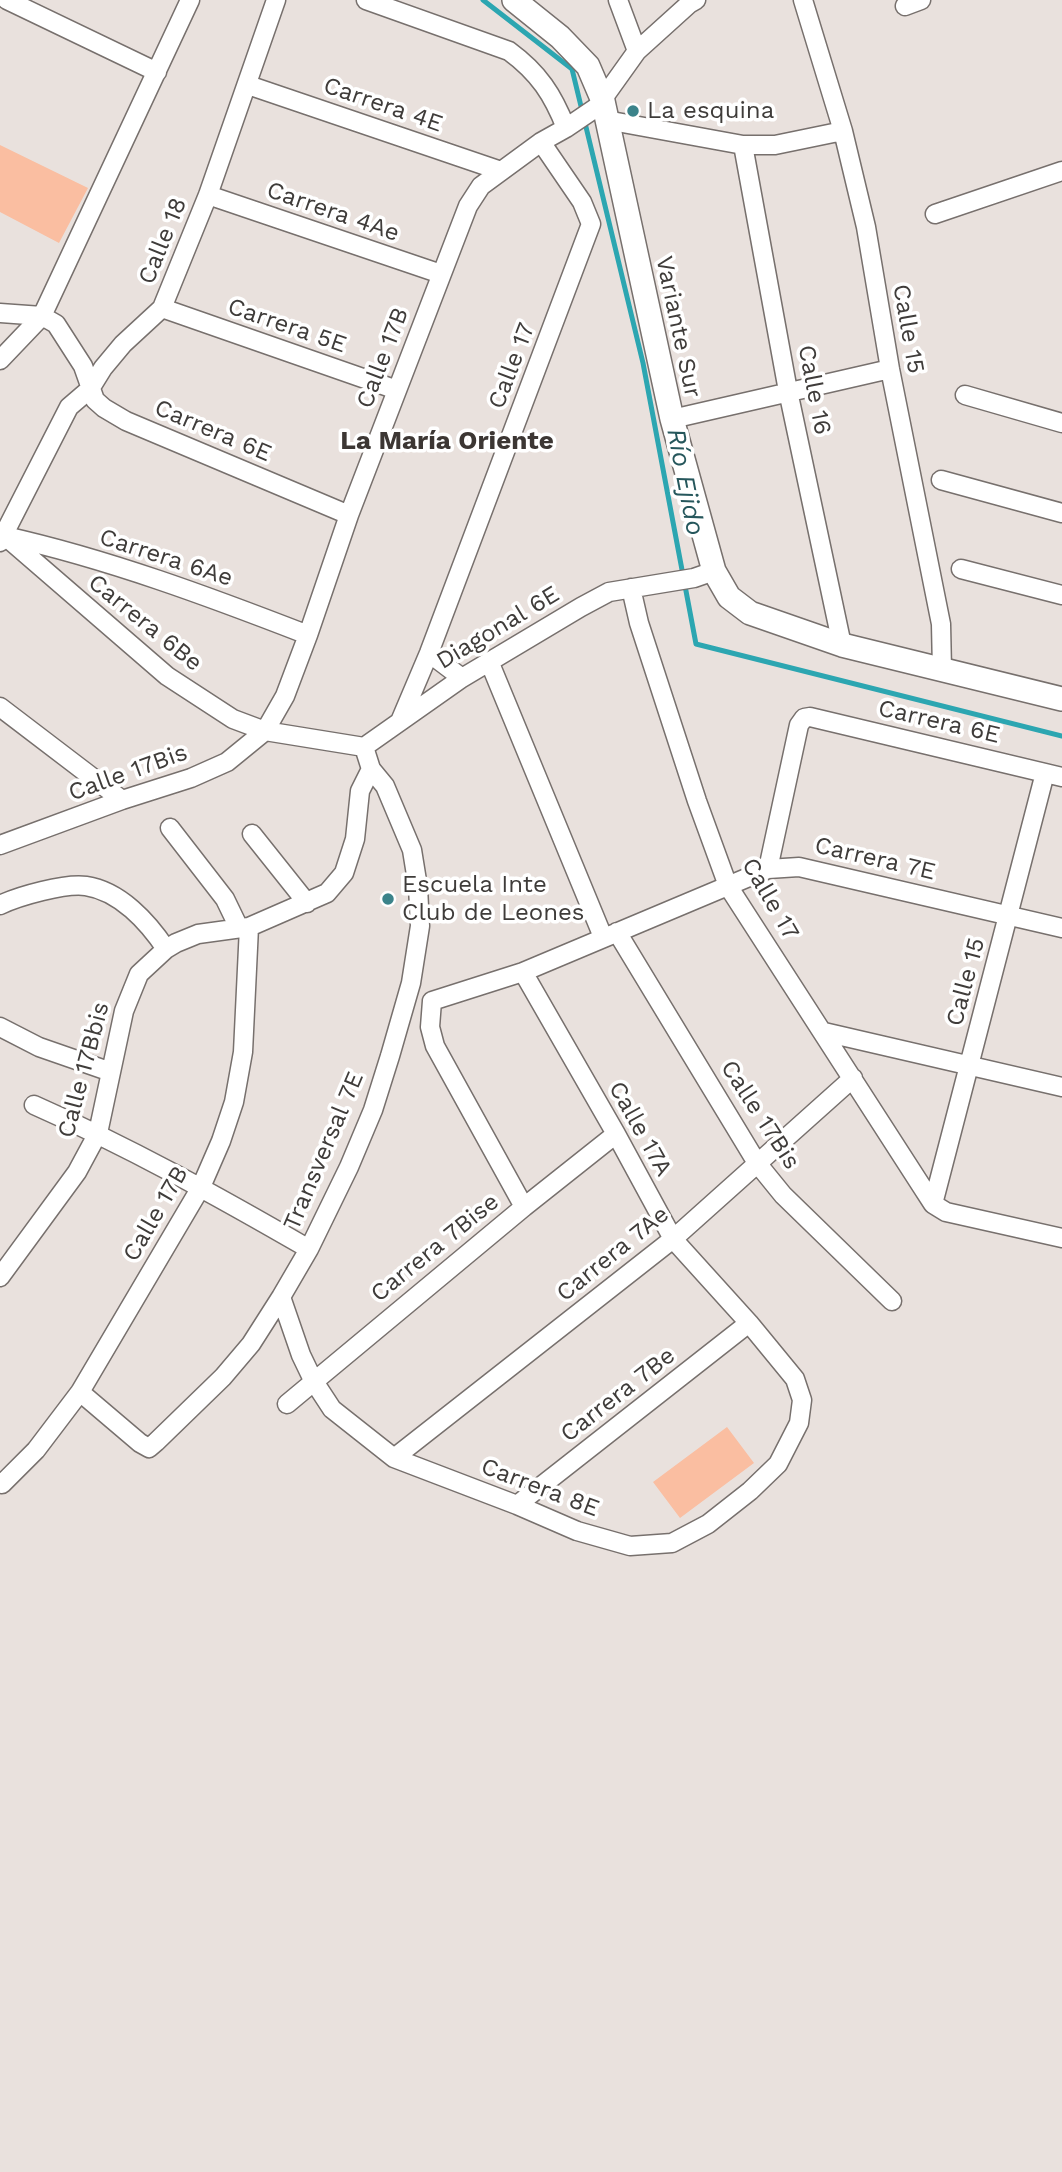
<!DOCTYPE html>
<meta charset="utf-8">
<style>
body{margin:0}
canvas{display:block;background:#e9e1dd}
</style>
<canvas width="1062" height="2172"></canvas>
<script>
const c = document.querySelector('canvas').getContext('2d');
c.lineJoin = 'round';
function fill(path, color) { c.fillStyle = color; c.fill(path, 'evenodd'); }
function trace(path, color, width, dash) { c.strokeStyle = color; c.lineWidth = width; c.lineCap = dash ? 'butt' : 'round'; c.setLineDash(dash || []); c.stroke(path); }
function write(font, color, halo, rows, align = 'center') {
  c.font = font + ' "Work Sans",sans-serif'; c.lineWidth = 7; c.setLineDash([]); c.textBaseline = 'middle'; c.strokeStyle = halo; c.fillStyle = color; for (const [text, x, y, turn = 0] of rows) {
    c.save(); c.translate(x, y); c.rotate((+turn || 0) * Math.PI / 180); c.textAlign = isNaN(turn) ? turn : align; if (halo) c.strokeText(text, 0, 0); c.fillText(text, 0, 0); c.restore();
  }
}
const green = new Path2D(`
 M0,145L88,188L59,243L0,212Z
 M727,1427L754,1463L680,1518L653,1482Z`);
const stream = new Path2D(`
 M483,0L572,69L643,363L696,644L1062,736`);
const minor = new Path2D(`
 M7,0L157,72
 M366,0L509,51C539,73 553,95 566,128
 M618,0L637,51
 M803,0L843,131L866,227L890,369L941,624L942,670
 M905,6L921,0
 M248,85L501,171
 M606,120L743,145H775L843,131
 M743,145L788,391L842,645
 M208,195L441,274
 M935,214L1062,171
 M162,308L397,390
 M0,313L42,316L56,324L83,366L95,400L104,408L126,421L349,515
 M0,360L42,316L190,0
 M965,395L1062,423
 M672,419L890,369
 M941,480L1062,513
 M5,536L167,676L233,719L265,731L364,747
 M5,536C108,559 210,597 308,635
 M0,542L69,407L90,389L103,368L123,344L162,308L208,195L276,0
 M961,569L1062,595
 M631,588L639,623L697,801L728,886L924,1190L933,1204L946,1212L1062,1238
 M429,653L462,678
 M489,661L603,937
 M0,707L122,800
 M401,719L429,653L591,224L582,202L541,142
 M364,747L462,678L581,607L609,592L694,578L714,571
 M170,828L225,899L239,928
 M252,834L307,903
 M0,845L122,800L191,778L227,762L265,731L285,696L308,635L349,515L468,206L481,186L541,142L566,128L597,107L637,51L689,4L696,0
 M768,869L799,725L804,718L810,717L1062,777
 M0,905C19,896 65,883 86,886C120,891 148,922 166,949
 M617,932L757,1163L783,1195L892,1301
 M432,1001L523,972L768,869L799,867L1062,928
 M432,1001L430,1027L435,1046L524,1207
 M0,1027L39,1047L111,1072
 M824,1032L1062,1087
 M34,1105C129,1147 219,1197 309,1249
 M933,1204L1045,773
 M0,1277L77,1172L98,1133L124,1011L139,974L166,949L176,943L198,934L249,927L327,893L344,873L355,839L360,791L371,769
 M281,1297L301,1355L313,1380L332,1409L394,1458L517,1505L577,1531L630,1546L672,1543L708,1524L750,1491L778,1464L799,1423L802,1400L795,1379L749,1323L673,1239L616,1134L523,972
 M80,1392L140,1443L149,1448L156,1442L223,1377L251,1344L281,1297L309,1249L349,1167L373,1110L390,1056L411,983L420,926L418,887L412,850L385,786L371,769L364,747
 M287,1404L524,1207L616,1134
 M394,1458L673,1239L853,1078
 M2,1484L36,1450L80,1392L201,1187L221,1141L234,1102L243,1052L249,927
 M517,1505L749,1323`);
const major = new Path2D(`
 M514,0L560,37L588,66L603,101L672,419L714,571L729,597L750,613L842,645L1062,699`);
const markers = [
 [633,111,7,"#3b838a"],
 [388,899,7,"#3b838a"]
];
const streetNames = [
 ["Carrera 4E",383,105,19],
 ["Carrera 4Ae",333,212,19],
 ["Calle 18",163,241,-68],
 ["Carrera 5E",287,326,19],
 ["Variante Sur",678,327,78],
 ["Calle 15",908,329,80],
 ["Calle 17B",383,358,-69],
 ["Calle 17",512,366,-69],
 ["Calle 16",814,390,79],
 ["Carrera 6E",213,431,23],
 ["Carrera 6Ae",166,558,18],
 ["Carrera 6Be",145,623,39],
 ["Diagonal 6E",498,628,-31],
 ["Carrera 6E",939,722,13],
 ["Calle 17Bis",128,773,-20],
 ["Carrera 7E",875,859,13],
 ["Calle 17",770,899,60],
 ["Calle 15",966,982,-75],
 ["Calle 17Bbis",84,1070,-75],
 ["Calle 17Bis",760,1115,57],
 ["Calle 17A",640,1129,61],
 ["Transversal 7E",324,1151,-67],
 ["Calle 17B",156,1214,-60],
 ["Carrera 7Bise",435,1248,-39],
 ["Carrera 7Ae",613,1254,-39],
 ["Carrera 7Be",618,1395,-38],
 ["Carrera 8E",540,1488,21]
];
const poiNames = [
 ["La esquina",647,111],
 ["Escuela Inte",402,885],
 ["Club de Leones",402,913]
];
const neighbourhoodNames = [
 ["La María Oriente",447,441]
];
const waterNames = [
 ["Río Ejido",685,482,79]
];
fill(green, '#fabea1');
trace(stream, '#2ca6b1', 5);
trace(minor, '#77706d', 21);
trace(major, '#77706d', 26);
trace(minor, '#fff', 18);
trace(major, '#fff', 23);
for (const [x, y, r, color] of markers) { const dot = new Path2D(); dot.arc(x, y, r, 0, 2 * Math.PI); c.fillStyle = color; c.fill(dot); trace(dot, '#fff', 2.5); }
write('24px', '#3f3c3a', '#fff', streetNames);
write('24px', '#3f3c3a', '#fff', poiNames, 'left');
write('bold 26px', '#3c3633', '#fff', neighbourhoodNames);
write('italic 26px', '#26575c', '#fff', waterNames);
</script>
